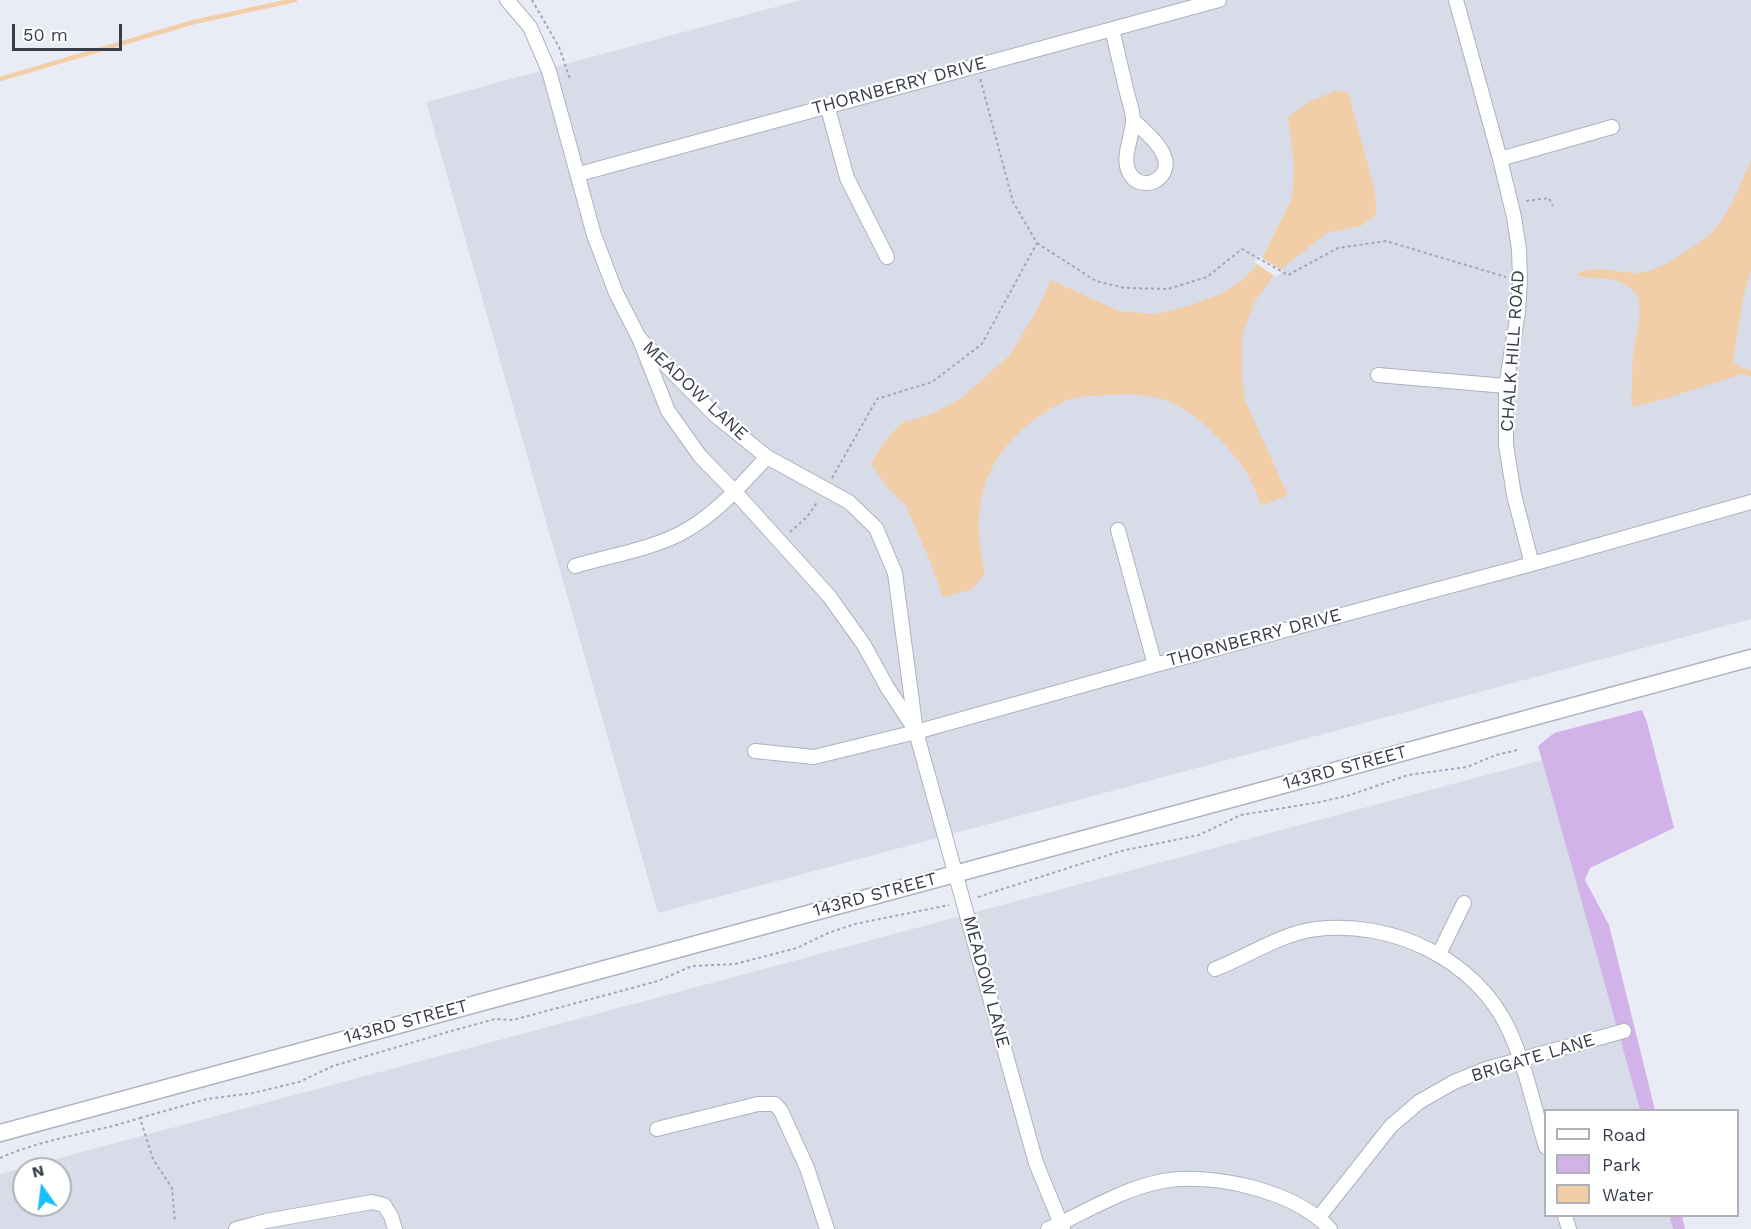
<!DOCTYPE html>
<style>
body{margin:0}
#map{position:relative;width:1751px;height:1229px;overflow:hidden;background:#eaecf5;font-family:"Work Sans",sans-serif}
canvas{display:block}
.legend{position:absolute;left:1544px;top:1109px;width:195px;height:108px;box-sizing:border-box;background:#fff;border:2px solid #afb1b7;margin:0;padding:8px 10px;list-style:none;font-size:18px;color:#383d4a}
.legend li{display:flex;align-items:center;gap:12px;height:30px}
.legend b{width:30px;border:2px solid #afb1b7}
.north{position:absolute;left:12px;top:1157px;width:60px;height:60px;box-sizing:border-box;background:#fff;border:2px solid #afb1b7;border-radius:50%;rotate:346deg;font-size:16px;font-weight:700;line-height:24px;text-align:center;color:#383d4a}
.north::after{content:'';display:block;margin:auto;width:21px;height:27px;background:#1bc0fb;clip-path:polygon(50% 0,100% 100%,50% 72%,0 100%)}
.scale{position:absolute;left:12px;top:24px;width:110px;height:27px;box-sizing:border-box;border:3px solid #383d4a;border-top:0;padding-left:8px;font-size:18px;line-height:21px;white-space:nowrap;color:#383d4a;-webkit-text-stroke:4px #fff;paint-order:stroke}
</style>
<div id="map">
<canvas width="1751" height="1229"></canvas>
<ul class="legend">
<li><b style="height:8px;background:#fff"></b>Road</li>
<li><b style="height:16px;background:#d2b3e9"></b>Park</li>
<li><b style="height:16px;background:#f1cea7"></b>Water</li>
</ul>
<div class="north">N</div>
<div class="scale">50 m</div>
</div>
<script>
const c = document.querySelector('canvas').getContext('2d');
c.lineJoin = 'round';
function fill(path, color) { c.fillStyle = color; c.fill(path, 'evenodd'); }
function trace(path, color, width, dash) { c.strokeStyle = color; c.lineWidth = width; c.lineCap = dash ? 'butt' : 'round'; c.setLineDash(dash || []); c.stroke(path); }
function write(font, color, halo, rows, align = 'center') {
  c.font = font + ' "Work Sans",sans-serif'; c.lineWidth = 4.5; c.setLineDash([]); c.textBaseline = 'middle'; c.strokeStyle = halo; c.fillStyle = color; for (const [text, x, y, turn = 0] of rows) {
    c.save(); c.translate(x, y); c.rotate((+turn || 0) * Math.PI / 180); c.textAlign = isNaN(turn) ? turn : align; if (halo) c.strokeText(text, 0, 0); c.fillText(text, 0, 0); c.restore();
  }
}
const residential = new Path2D(`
 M801,0H1751V619L658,913L426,102Z
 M1542,760L1640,1110H1546V1216H1669L1673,1229H0V1174ZM24,1169H60V1205H24Z`);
const green = new Path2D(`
 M1642,710L1647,722L1674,828L1590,868L1585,880L1609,925L1655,1110H1640L1538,746L1554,733Z
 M1669,1216H1682L1685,1229H1673Z`);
const water = new Path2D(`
 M1335,91L1348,92L1375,191L1376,215L1361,226L1327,233L1275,274L1255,301L1242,336V377L1245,400L1288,495L1262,506C1256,494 1252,480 1244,469C1226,443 1199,415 1170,402C1150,394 1128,394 1107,395C1096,396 1081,396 1071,399C1057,403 1043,414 1031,422C981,462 970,511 985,573L971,590L943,597L929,559L906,506L887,487L871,463L884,442L901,423L931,414L960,399L1009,356L1036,312L1051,280L1119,311L1156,314L1188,306L1223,293L1245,278L1261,260L1292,198L1294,167L1288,117L1310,101Z
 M1751,160V271L1744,294L1733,361L1741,367L1751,370V377L1742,374L1664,399L1634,407L1631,402C1632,387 1632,371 1633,355C1635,338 1643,316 1638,299C1636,291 1629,287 1622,283C1607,276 1591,280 1576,275C1591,263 1618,273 1635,273C1650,273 1669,263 1681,254C1690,248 1700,243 1708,236C1730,215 1739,187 1751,160Z`);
const pier = new Path2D(`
 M1259,256L1283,271L1282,272L1276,277L1254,262Z`);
const stream = new Path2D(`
 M0,79L194,22L295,0`);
const path = new Path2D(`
 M532,0L559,47L570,79
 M1526,201L1549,198L1553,206
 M1037,243L1096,281L1125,288L1168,289L1207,277L1242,249L1288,275L1338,248L1386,241L1506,277
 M832,478L877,399L932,382L982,344L1037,243L1013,202L980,78
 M790,532L807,517L818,501
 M978,897L1121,851L1199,835L1241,815L1320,802L1350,795L1408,775L1467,767L1496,755L1517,750
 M140,1118L207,1099L253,1093L299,1082L333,1066L448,1032L495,1019L513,1020L658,981L692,966L735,964L797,948L828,933L855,924L949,905
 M0,1158C45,1138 94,1133 140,1118L153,1159L172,1188L175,1222`);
const minor = new Path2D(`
 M507,0L530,27L549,71L594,235L616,293L639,338L668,411L700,456L735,492L829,596L864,645L887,687L914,728
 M1456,0L1500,159L1514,217L1519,249L1520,279L1518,312L1506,386V445L1514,495L1532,564
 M1112,29C1117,50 1122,71 1127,93C1129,101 1133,111 1133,120C1133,138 1118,162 1133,178C1147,191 1170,177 1165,159C1161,144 1144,131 1133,120
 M827,105L847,178L887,257
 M1500,159L1612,127
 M579,174L1219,0
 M639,338L715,415L767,457L849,502L876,528L895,573L916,732L1036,1163L1063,1229
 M1378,375L1506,386
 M1118,530L1155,665
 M575,566C609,556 656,548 685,531C718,512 742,484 767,457
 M755,751L814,757L916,732L1155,665L1532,564L1751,502
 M1439,954L1464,903
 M1215,969C1249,956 1279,934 1316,929C1392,920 1476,959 1509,1030C1526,1067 1534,1108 1546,1147
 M657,1129L758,1104H775L781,1111L807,1168L827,1229
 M1565,1216L1569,1229
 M1319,1217L1391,1126L1419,1102L1454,1082L1486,1069L1624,1031
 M236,1229L266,1221L372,1202L384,1205L391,1216L395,1229
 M1048,1229C1084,1213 1124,1188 1163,1181C1213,1172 1295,1191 1330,1229`);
const tertiary = new Path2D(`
 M0,1133L1751,658`);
const streetNames = [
 ["THORNBERRY DRIVE",899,86,-15],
 ["CHALK HILL ROAD",1513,351,-86],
 ["MEADOW LANE",695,391,43],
 ["THORNBERRY DRIVE",1254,638,-15],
 ["143RD STREET",1345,768,-15],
 ["143RD STREET",875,895,-15],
 ["MEADOW LANE",986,982,75],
 ["143RD STREET",406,1022,-15],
 ["BRIGATE LANE",1533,1058,-17]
];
fill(residential, '#d8dce9');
fill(green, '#d2b3e9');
fill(water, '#f1cea7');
fill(pier, '#eaecf5');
trace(stream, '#f1cea7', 4.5);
trace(minor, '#adb1c1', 16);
trace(tertiary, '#adb1c1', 19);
trace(path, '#9ea6c3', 2, [3, 3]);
trace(minor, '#fff', 14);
trace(tertiary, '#fff', 16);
write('18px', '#383d4a', '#fff', streetNames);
</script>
